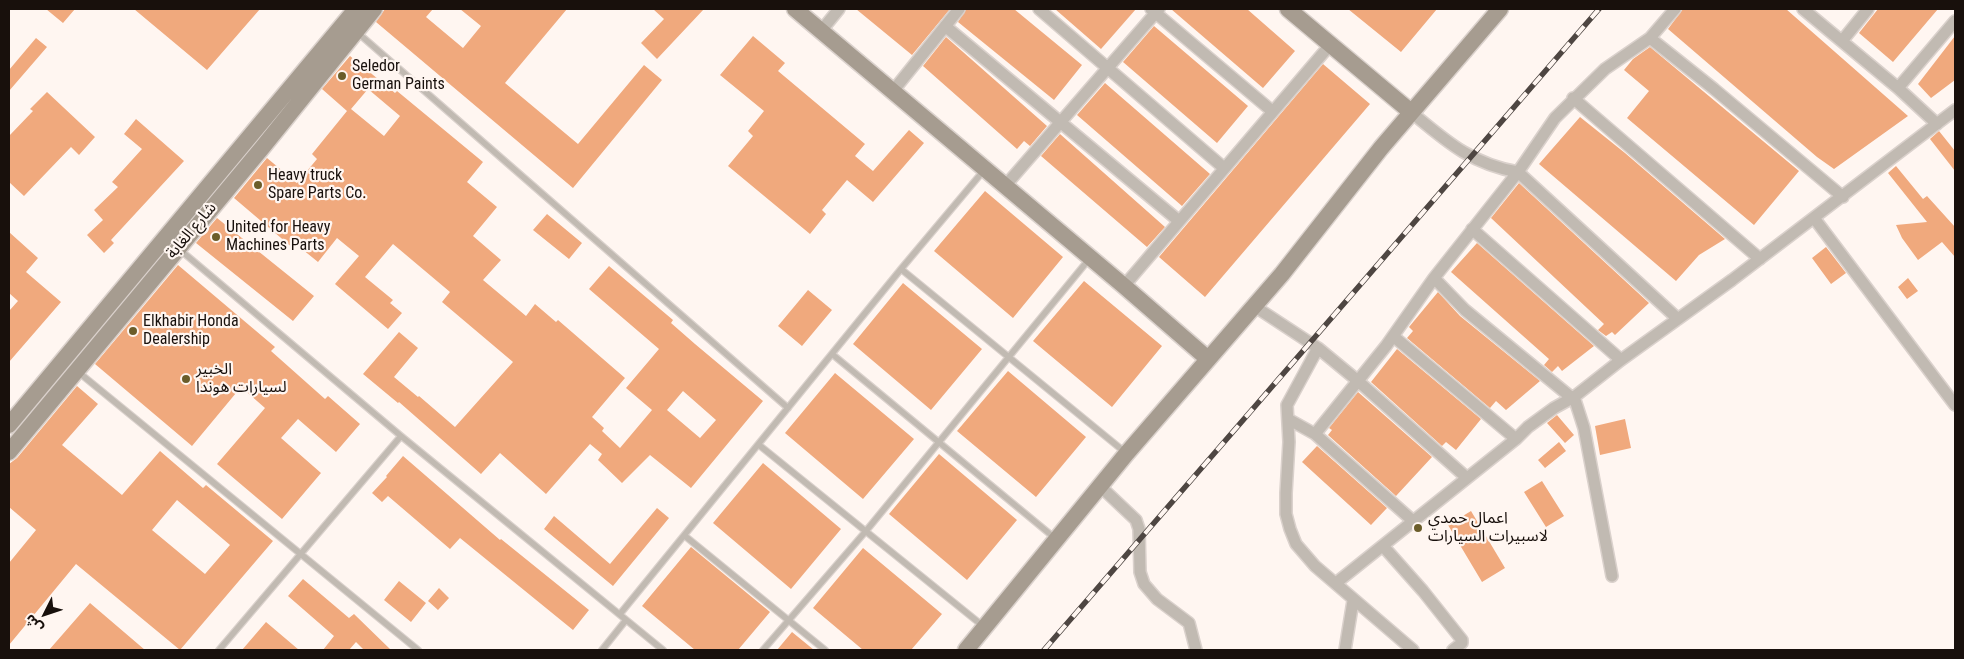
<!DOCTYPE html>
<meta charset="utf-8">
<style>
body{margin:0}
#map{position:relative;width:1964px;height:659px;overflow:hidden;background:#fff6f1;font-family:"Roboto Condensed","Noto Sans Arabic",sans-serif}
canvas{display:block}
.frame{position:absolute;inset:0;border:10px solid #18100c;pointer-events:none}
.north{position:absolute;left:20px;top:589px;width:50px;height:50px;-webkit-text-stroke:4px #fff6f1;paint-order:stroke;rotate:229deg;font-size:14px;font-weight:700;line-height:20px;text-align:center;color:#18100c}
.north::after{content:'';display:block;margin:auto;width:18px;height:22px;background:#18100c;clip-path:polygon(50% 0,100% 100%,50% 72%,0 100%)}
</style>
<div id="map">
<canvas width="1964" height="659"></canvas>
<div class="frame"></div>
<div class="north">ش</div>
</div>
<script>
const c = document.querySelector('canvas').getContext('2d');
c.lineJoin = 'round';
function fill(path, color) { c.fillStyle = color; c.fill(path, 'evenodd'); }
function trace(path, color, width, dash) { c.strokeStyle = color; c.lineWidth = width; c.lineCap = dash ? 'butt' : 'round'; c.setLineDash(dash || []); c.stroke(path); }
function write(font, color, halo, rows, align = 'center') {
  c.font = font + ' "Roboto Condensed","Noto Sans Arabic",sans-serif'; c.lineWidth = 4.5; c.setLineDash([]); c.textBaseline = 'middle'; c.strokeStyle = halo; c.fillStyle = color; for (const [text, x, y, turn = 0] of rows) {
    c.save(); c.translate(x, y); c.rotate((+turn || 0) * Math.PI / 180); c.textAlign = isNaN(turn) ? turn : align; if (halo) c.strokeText(text, 0, 0); c.fillText(text, 0, 0); c.restore();
  }
}
const building = new Path2D(`
 M46,9H75L63,23Z
 M134,9H260L207,70Z
 M385,9H433L426,17L463,48L481,26L460,9H567L505,83L578,144L644,65L662,80L573,188L376,22Z
 M653,9H704L657,59L641,43L664,19Z
 M856,9H950L912,55Z
 M966,9H1014L1082,65L1054,100L958,22Z
 M1055,9H1136L1101,49Z
 M1171,9H1247L1295,51L1263,88Z
 M1348,9H1437L1401,52Z
 M1683,9H1786L1908,116L1834,169L1817,157L1668,29Z
 M1878,9H1938L1893,62L1859,33Z
 M1154,26L1248,106L1217,143L1123,62Z
 M753,36L785,63L778,71L865,144L855,156L873,171L909,130L924,143L873,202L847,180L822,210L826,214L810,234L728,166L753,136L748,131L764,111L720,75Z
 M1955,36V80L1931,98L1918,84Z
 M946,37L1047,126L1030,146L1024,141L1017,149L923,66Z
 M36,38L47,47L9,91V70Z
 M1650,47L1799,171L1754,225L1627,118L1649,91L1624,70L1633,59Z
 M350,56L395,93L397,91L483,162L467,182L497,207L473,236L501,260L483,280L526,316L535,304L556,322L558,320L625,378L592,417L604,428L602,431L620,448L652,410L626,388L659,349L589,289L609,266L673,320L671,323L695,344L763,401L691,488L650,455L622,483L598,460L602,454L590,444L546,494L500,453L481,474L399,402L398,403L363,374L399,332L418,348L394,377L418,397L419,396L455,427L513,362L442,302L450,292L393,244L365,277L393,300L390,303L402,313L388,329L335,284L359,256L337,238L318,262L297,245L294,249L234,198L267,158L297,183L317,159L312,154L347,111L322,89ZM368,89L400,116L384,136L351,109ZM683,391L716,420L700,438L667,410Z
 M1323,64L1370,104L1205,297L1159,257Z
 M1105,83L1210,174L1182,206L1077,115Z
 M47,92L95,137L79,155L71,147L24,196L9,182V136L33,111L30,109Z
 M1580,117L1625,153L1725,239L1699,255L1676,281L1539,164Z
 M136,119L184,161L111,240L114,243L104,253L87,235L103,220L94,210L118,187L112,182L142,149L124,134Z
 M1939,131L1955,151V171L1930,139Z
 M1060,134L1165,227L1147,247L1041,156Z
 M1896,166L1923,199L1927,196L1955,227V257L1942,242L1918,260L1902,238L1896,225L1927,222L1888,173Z
 M1519,183L1649,303L1615,335L1612,332L1606,336L1598,330L1604,324L1491,218Z
 M985,191L1063,257L1013,318L934,251Z
 M547,214L582,243L569,259L533,230Z
 M217,218L314,296L293,321L196,243Z
 M9,232L38,258L26,272L61,302L9,362V311L18,301L9,293Z
 M1477,243L1594,346L1562,371L1558,366L1552,372L1544,365L1549,359L1451,272Z
 M1826,247L1846,273L1831,284L1812,258Z
 M178,265L275,347L271,351L325,399L328,396L360,424L336,452L298,419L281,438L321,473L282,519L217,464L265,408L241,387L192,446L95,364Z
 M1908,278L1918,291L1907,299L1898,287Z
 M1084,281L1162,346L1112,407L1033,341Z
 M903,283L982,349L931,410L853,344Z
 M808,290L832,310L802,346L778,326Z
 M1438,292L1460,316L1540,381L1506,410L1496,401L1490,408L1407,338L1413,331L1409,327Z
 M1397,349L1481,419L1456,450L1446,442L1442,446L1371,382Z
 M1008,371L1086,437L1036,497L957,431Z
 M835,373L914,439L863,499L785,433Z
 M77,386L98,404L62,445L122,495L160,451L203,488L206,485L273,541L180,650L76,564L9,645V563L36,530L9,507V464L17,458ZM177,500L230,545L205,574L152,530Z
 M1358,392L1432,457L1396,496L1328,435L1332,430L1329,428Z
 M1557,415L1574,435L1565,443L1547,423Z
 M1625,419L1631,448L1600,455L1595,426Z
 M1559,442L1566,451L1545,468L1538,460Z
 M1317,446L1387,508L1371,525L1302,462Z
 M939,454L1017,520L967,580L889,514Z
 M403,456L500,540L501,539L589,610L573,630L460,538L450,549L388,496L382,502L372,493L387,477L386,476Z
 M763,463L841,529L791,589L713,523Z
 M1542,481L1564,516L1546,527L1524,492Z
 M657,508L669,518L613,586L544,529L554,516L610,564Z
 M1471,511L1505,568L1482,582L1448,525Z
 M691,547L770,612L738,650H695L642,606Z
 M863,548L942,614L911,650H863L813,608Z
 M303,579L349,618L354,614L391,650H364L356,642L349,650H323L334,636L288,596Z
 M399,581L426,603L411,622L384,600Z
 M439,588L449,598L438,610L428,601Z
 M90,603L145,650H49Z
 M266,622L299,650H242Z
 M792,632L814,650H777Z`);
const lane = new Path2D(`
 M358,33L788,408
 M179,249L401,436L663,650
 M901,269L1126,453
 M832,354L1056,539
 M77,371L418,650
 M759,445L983,626
 M685,536L825,650
 M620,614L901,269L985,169
 M219,650L401,436
 M602,650L626,620
 M763,650L866,531L1090,258`);
const street = new Path2D(`
 M1039,9L1224,168
 M1151,9L1272,111
 M1803,9L1898,88L1937,124
 M945,26L1179,221
 M821,31L839,9
 M1650,38L1714,89L1843,197
 M1842,41L1868,9
 M1898,88L1955,21
 M893,91L959,9
 M1573,98L1760,259
 M1411,112C1446,141 1471,164 1518,172L1678,319
 M1005,186L1159,9
 M1814,218L1955,405
 M1472,229L1621,360
 M1434,278L1465,310L1572,398
 M1124,286L1330,45
 M1254,306L1318,348L1358,381L1467,478
 M1393,336L1516,439
 M1318,348L1287,405L1289,442L1286,493V514L1290,529L1296,544L1315,566L1413,650
 M1574,397L1584,428L1612,576
 M1288,419L1315,434L1413,521
 M1315,434L1386,346L1434,278L1518,172L1555,118L1605,69L1650,38L1675,9
 M1100,486L1136,520L1139,529L1140,572L1144,584L1157,599L1189,623L1196,650
 M1383,546L1423,591L1462,640V643L1453,650
 M1336,583L1516,439L1528,427L1554,408L1574,397L1621,360L1732,280L1955,110
 M1345,650L1353,601`);
const secondary = new Path2D(`
 M795,9L1124,286L1208,359
 M1288,9L1411,112
 M9,425L356,9
 M9,452L262,148L374,9
 M966,650L1127,453L1282,274L1381,148L1500,9`);
const rail = new Path2D(`
 M1044,650L1599,9`);
const markers = [
 [342,76,5,"#6b5d2a"],
 [258,185,5,"#6b5d2a"],
 [216,237,5,"#6b5d2a"],
 [133,331,5,"#6b5d2a"],
 [186,379,5,"#6b5d2a"],
 [1418,528,5,"#6b5d2a"]
];
const poiNames = [
 ["Seledor",352,67],
 ["German Paints",352,85],
 ["Heavy truck",268,176],
 ["Spare Parts Co.",268,194],
 ["United for Heavy",226,228],
 ["Machines Parts",226,246],
 ["Elkhabir Honda",143,322],
 ["Dealership",143,340],
 ["الخبير",196,370],
 ["لسيارات هوندا",196,388],
 ["اعمال حمدي",1428,519],
 ["لاسبيرات السيارات",1428,537]
];
const streetNames = [
 ["شارع الغابة",192,231,-50]
];
fill(building, '#f0a97d');
trace(lane, '#dad1cc', 8);
trace(street, '#dad1cc', 14);
trace(secondary, '#dad1cc', 19);
trace(lane, '#c1bab2', 5.5);
trace(street, '#c1bab2', 11);
trace(secondary, '#a69c90', 16);
trace(rail, '#4e4642', 5.5);
trace(rail, '#fff6f1', 4, [11]);
for (const [x, y, r, color] of markers) { const dot = new Path2D(); dot.arc(x, y, r, 0, 2 * Math.PI); c.fillStyle = color; c.fill(dot); trace(dot, '#fff6f1', 2); }
write('16px', '#18100c', '#fff6f1', poiNames, 'left');
write('16px', '#18100c', '#fff6f1', streetNames);
</script>
